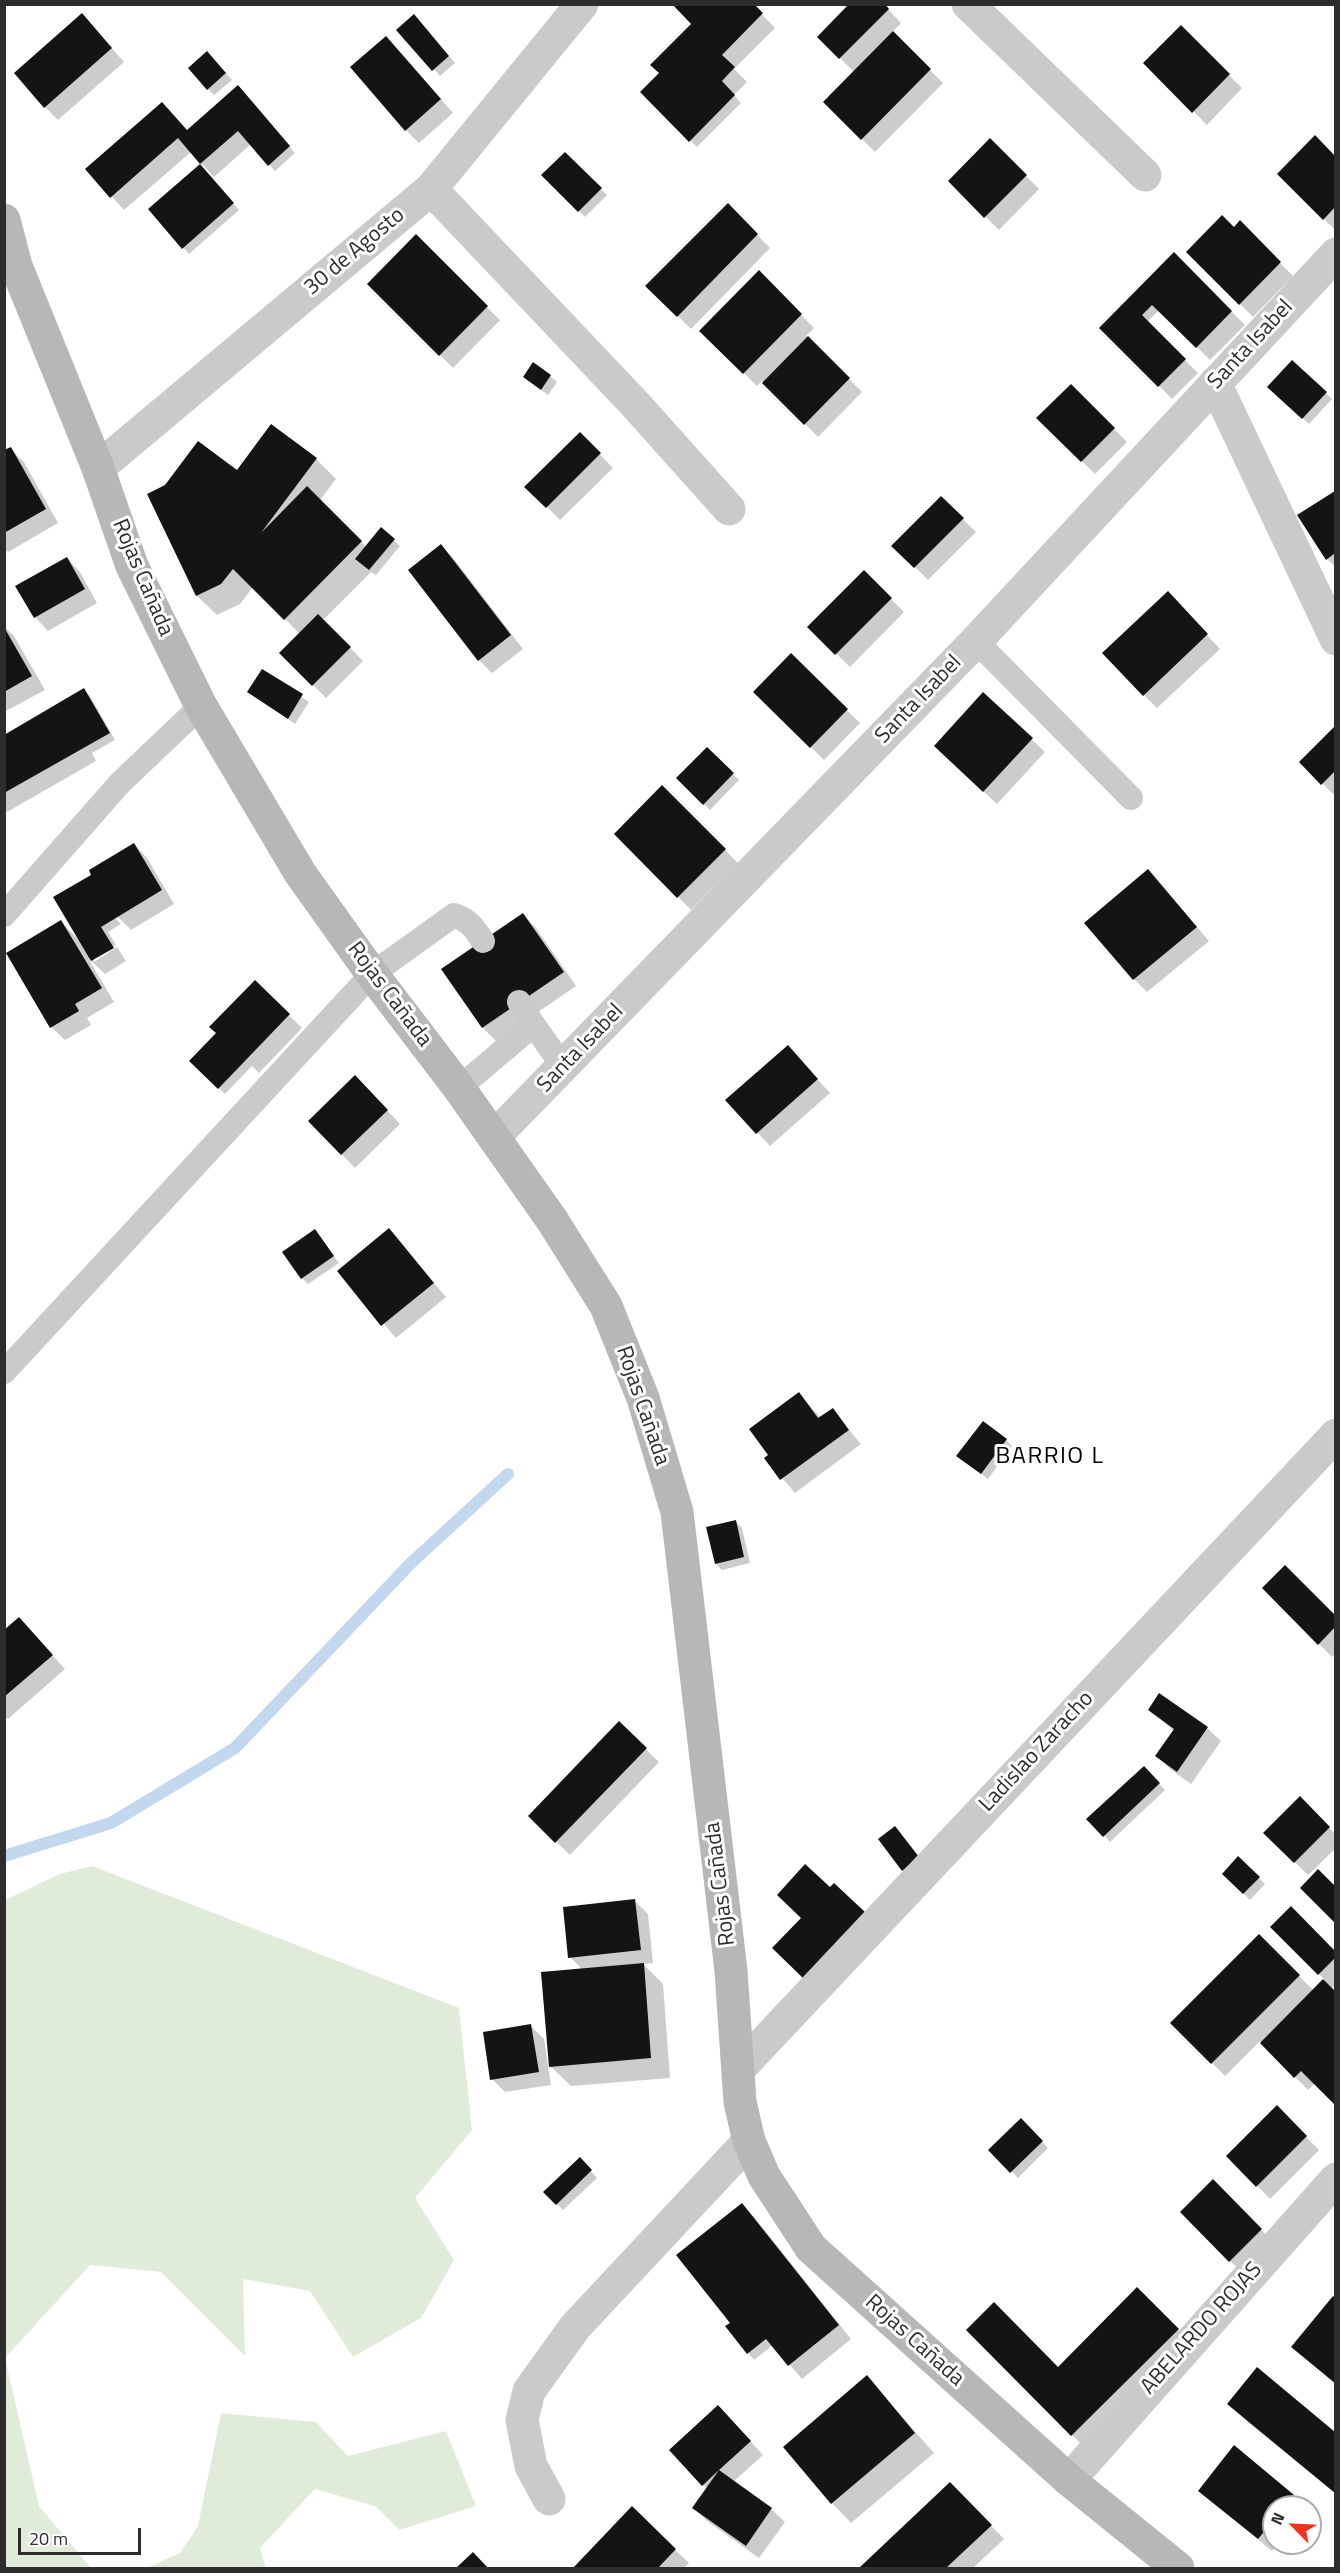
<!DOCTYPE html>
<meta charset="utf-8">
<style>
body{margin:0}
#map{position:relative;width:1340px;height:2573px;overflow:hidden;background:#fff;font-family:"Titillium Web",sans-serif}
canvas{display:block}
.frame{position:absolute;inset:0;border:6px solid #2d2d2d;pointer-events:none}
.north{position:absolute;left:1262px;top:2495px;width:60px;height:60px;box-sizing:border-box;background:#fff;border:2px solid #ababab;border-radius:50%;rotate:294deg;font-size:16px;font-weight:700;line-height:24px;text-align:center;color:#2d2d2d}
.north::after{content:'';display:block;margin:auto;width:21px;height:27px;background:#f4301f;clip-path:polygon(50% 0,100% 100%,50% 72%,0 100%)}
.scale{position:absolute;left:18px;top:2528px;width:123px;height:27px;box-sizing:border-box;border:3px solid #2d2d2d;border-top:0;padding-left:8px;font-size:18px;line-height:21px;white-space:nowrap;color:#2d2d2d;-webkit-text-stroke:4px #fff;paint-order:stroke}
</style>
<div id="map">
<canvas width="1340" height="2573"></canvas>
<div class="frame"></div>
<div class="north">N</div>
<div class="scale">20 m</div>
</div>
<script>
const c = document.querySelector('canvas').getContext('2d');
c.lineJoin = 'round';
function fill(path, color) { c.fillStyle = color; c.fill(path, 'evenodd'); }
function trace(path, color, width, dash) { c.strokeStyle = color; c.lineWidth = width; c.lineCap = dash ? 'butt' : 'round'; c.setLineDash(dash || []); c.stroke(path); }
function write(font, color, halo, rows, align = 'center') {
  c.font = font + ' "Titillium Web",sans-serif'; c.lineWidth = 6; c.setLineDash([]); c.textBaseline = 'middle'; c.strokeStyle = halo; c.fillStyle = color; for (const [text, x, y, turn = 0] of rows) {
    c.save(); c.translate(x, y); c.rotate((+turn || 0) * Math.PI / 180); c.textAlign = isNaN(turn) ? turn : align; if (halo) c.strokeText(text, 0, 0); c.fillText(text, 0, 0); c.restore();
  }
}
const green = new Path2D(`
 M92,1866L459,2008L472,2130L415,2198L454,2260L421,2318L353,2357L310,2291L243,2279L245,2356L161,2272L90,2265L5,2358L39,2506L91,2568H5V1900L60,1874Z
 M221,2413L316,2422L348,2456L446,2431L476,2506L399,2530L375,2506L315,2489L260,2548L266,2568H146L180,2553L198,2526Z`);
const shadow = new Path2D(`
 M752,4L775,28L734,69L747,82L734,95L741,103L697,147L642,92L659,76L693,24Z
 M883,4L901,23L892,32L943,83L875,152L825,102L854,72L819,37Z
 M82,15L124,62L58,120L45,107Z
 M420,23L455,63L440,76L398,30Z
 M1180,27L1242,88L1207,125L1145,63Z
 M399,51L453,113L419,143L406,130Z
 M213,59L232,80L214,95L208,89Z
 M251,100L295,153L275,171L251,144L214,177L203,165L201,167L239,210L189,254L151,210L202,165L191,152L124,210L87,169L188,131Z
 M1315,137L1336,158V231L1279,174Z
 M990,140L1039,189L999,230L950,181Z
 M565,154L607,195L585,217L543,175Z
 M728,205L770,248L691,329L648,286Z
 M1240,223L1293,276L1253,317L1188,252L1234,229Z
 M1174,254L1245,325L1210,360L1159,310L1147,322L1198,373L1172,399L1102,328Z
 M438,259L500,320L453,368L369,284Z
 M759,272L814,328L806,336L862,392L818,437L762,381L757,386L701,331Z
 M550,376L557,382L548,395L525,377Z
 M1071,386L1127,442L1095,474L1038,418Z
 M1269,387L1326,393L1332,399L1309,424Z
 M272,426L316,459L336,479L320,500L366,547L394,540L400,546L376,575L371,572L323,620L363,661L326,698L281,653L300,634L253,587L240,604L217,615L197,596L149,495L237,472Z
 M580,434L613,468L560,520L527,487Z
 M10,449L24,462L58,523L8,552L4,548V452Z
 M1335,493H1336V567L1327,559L1299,515Z
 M941,498L976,532L928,580L894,546Z
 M441,546L454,559L523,649L492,673L479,660Z
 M67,558L80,572L97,603L48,631L35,617Z
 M864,572L904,612L850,667L809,627Z
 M1181,607L1220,649L1157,708L1144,695Z
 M4,626L14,636L45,690L4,712Z
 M791,656L860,723L824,760L755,692Z
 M263,671L309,702L295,724L249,692Z
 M84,690L90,696L115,740L92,753L96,761L7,812L4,809V736Z
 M984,694L1045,752L997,804L949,759Z
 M1336,729V797L1301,762Z
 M707,749L739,780L710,810L678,778Z
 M662,787L738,863L691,910L616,834Z
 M134,844L147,858L174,904L131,930L117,916H113L121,924L108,932L116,945L94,958V962L117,947L126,961L105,974L88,958L114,1002L87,1018L91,1025L65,1040L51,1027L61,922L78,939L77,886Z
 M1148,871L1209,941L1147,992L1134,979Z
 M523,915L536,928L576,986L496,1041L483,1028L443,969Z
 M255,982L302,1028L259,1073L252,1066L225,1094L191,1061L218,1033Z
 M801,1061L830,1093L770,1146L727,1100Z
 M368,1090L400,1124L355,1168L310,1121Z
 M389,1230L446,1297L396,1338L339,1271Z
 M315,1231L339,1263L308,1284L302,1278Z
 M799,1394L821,1418L832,1410L861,1444L795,1493L766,1459L770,1456Z
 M1006,1440L1012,1446L988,1479L958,1456Z
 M736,1522L742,1528L750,1563L722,1570L716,1564Z
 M1285,1567L1336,1618V1653L1332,1657L1264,1588Z
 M19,1619L65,1669L8,1719L4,1716V1632Z
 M1150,1710L1207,1728L1221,1741L1191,1784L1170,1769L1157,1756L1174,1731Z
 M619,1723L659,1762L570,1855L530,1816Z
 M1144,1768L1165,1790L1110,1842L1089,1819Z
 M1300,1798L1336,1835V1848L1308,1875L1265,1833Z
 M1239,1859L1265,1884L1250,1900L1224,1874Z
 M634,1900L648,1914L653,1963L643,1964L663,1984L670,2078L571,2086L551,2067L583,1970L570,1957Z
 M1291,1908L1336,1953V1984L1331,1989L1336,1993V2103L1315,2083L1308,2090L1260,2041L1225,2076L1172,2023L1259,1936L1314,1991L1325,1980L1272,1927Z
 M530,2025L544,2039L551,2085L505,2092L492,2079Z
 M1277,2107L1319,2150L1270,2199L1228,2156Z
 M1021,2120L1048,2148L1018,2178L990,2150Z
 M580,2159L597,2178L563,2210L545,2192Z
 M1213,2181L1274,2243L1243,2274L1182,2212Z
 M742,2205L755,2218L851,2339L802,2379L773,2345L754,2360L727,2327L732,2323Z
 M1137,2289L1197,2349L1092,2455L968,2330L1058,2369Z
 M1333,2298L1336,2299V2385L1293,2347Z
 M1257,2370L1336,2434V2494L1249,2423L1230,2404Z
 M867,2377L934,2453L851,2523L832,2503Z
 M731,2420L763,2455L733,2482L771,2509L785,2522L759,2558L707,2521L694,2508L707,2489L671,2450Z
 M950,2484L1004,2539L973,2568H861Z
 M1200,2491L1293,2496L1305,2507H1274V2543H1279L1272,2551Z
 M632,2509L689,2563L684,2568H575Z`);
const stream = new Path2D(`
 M4,1856L111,1823L235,1748L411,1563L508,1474`);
const building = new Path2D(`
 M672,4H754L763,13L722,55L735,67L722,81L735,95L689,142L640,92L659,73L650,65L691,24Z
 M849,4H885L889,9L839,59L817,37Z
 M82,13L112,48L44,108L14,73Z
 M414,14L449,56L432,71L396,30Z
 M1181,25L1230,74L1192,113L1143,63Z
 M893,31L931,69L861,140L823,102Z
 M386,36L441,99L405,131L350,67Z
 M207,51L226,73L207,90L188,68Z
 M238,85L290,146L268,166L238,131L200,164L178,138L110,198L85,169L162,102L187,130Z
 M1315,135L1335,156V207L1323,220L1277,174Z
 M990,138L1027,175L984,218L948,181Z
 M565,152L602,188L578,212L541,175Z
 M200,164L234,203L182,249L148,209Z
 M728,203L758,234L677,317L645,286Z
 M1222,215L1234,227L1240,220L1281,262L1239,305L1186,252Z
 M416,234L488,306L439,356L367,284Z
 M1174,252L1232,311L1196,348L1152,305L1142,315L1186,359L1158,387L1099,328Z
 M759,270L802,314L743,374L699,331Z
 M808,336L850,378L804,425L762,383Z
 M1292,360L1327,392L1302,419L1267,387Z
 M533,362L551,375L541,390L523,377Z
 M1071,384L1115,428L1081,462L1036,418Z
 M271,424L317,458L261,533L307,486L362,541L284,620L233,569L221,584L196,596L147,494L165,485L198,441L237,470Z
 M580,432L601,453L546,508L524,487Z
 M11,447L46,509L4,533V450Z
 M1335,491V553L1326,560L1297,515Z
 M941,496L964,518L914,568L891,546Z
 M381,527L395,539L369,570L355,559Z
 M441,544L511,635L478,661L408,570Z
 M67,557L85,589L34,618L15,586Z
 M864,570L892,598L835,655L807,627Z
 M1168,591L1208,634L1143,696L1102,653Z
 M318,614L351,647L312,686L279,653Z
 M4,627L32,676L4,692Z
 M791,653L848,709L810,748L753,692Z
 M262,669L303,694L288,719L247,692Z
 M84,688L110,733L4,793V735Z
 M983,692L1033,738L983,792L934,746Z
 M1335,726V771L1321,785L1299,762Z
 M707,747L734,773L703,805L676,778Z
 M662,785L726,849L677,898L614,834Z
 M134,843L162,890L101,927L114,948L91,961L53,897L91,875L89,870Z
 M1148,869L1197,927L1133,980L1084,923Z
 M523,913L564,972L482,1028L441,969Z
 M61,920L102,988L75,1004L79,1011L50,1028L6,953Z
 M255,980L290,1014L218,1089L189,1061L216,1033L209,1027Z
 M788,1045L818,1079L756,1134L725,1100Z
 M355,1075L388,1110L341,1155L308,1121Z
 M389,1228L434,1283L381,1326L337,1271Z
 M315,1229L334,1256L301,1279L282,1252Z
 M799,1392L818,1418L833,1408L849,1430L780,1480L764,1458L768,1455L749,1429Z
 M983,1421L1007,1439L981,1474L956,1456Z
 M736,1520L744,1557L715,1564L706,1527Z
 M1285,1565L1335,1615V1627L1318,1645L1262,1588Z
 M19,1617L53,1655L4,1697V1630Z
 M1159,1693L1208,1727L1177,1772L1155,1756L1174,1729L1148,1710Z
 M619,1721L647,1748L555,1843L528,1816Z
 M1144,1766L1160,1783L1103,1837L1086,1819Z
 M1300,1796L1330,1827L1294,1863L1263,1833Z
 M895,1826L919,1857L902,1871L878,1839Z
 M1238,1856L1260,1877L1243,1894L1222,1874Z
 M805,1864L830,1887L834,1883L865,1912L803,1978L772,1948L801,1918L777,1895Z
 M1318,1869L1335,1886V1923L1300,1888Z
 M635,1899L641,1950L568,1958L563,1907Z
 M1291,1906L1335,1951V1958L1318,1975L1270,1927Z
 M1259,1934L1300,1975L1211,2064L1170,2023Z
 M644,1963L651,2058L549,2067L541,1972Z
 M1323,1979L1335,1991V2105L1301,2071L1294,2078L1260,2043Z
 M531,2024L539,2072L490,2080L483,2032Z
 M1277,2105L1307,2136L1256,2187L1226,2156Z
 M1021,2118L1043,2141L1010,2173L988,2150Z
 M580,2157L592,2170L556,2205L543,2192Z
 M1213,2179L1262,2229L1229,2262L1180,2212Z
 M742,2203L839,2325L788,2366L766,2339L747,2354L725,2326L730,2323L676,2255Z
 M1137,2287L1179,2329L1071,2436L966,2330L994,2302L1058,2367Z
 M1333,2296L1335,2298V2383L1291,2347Z
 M1257,2367L1335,2432V2493L1227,2404Z
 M867,2375L915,2433L831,2504L783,2447Z
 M718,2405L751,2441L719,2470L772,2508L746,2546L692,2508L719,2470L702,2486L669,2450Z
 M1234,2445L1294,2495L1284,2507H1274V2520L1258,2539L1198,2491Z
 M950,2482L992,2525L946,2568H859Z
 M632,2506L676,2549L658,2568H573Z
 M473,2552L488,2568H456Z`);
const lane = new Path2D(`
 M976,641L1131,798
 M4,915L120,783L201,706
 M531,1021L564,1068
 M459,1088L525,1032L531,1021L519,1002
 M4,1372L372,974L454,915C469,920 474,928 483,941`);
const street = new Path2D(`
 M968,4L1145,175
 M431,189L635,404L729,509
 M1215,383L1336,639
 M98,468L431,189L582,4
 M494,1137L976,641L1336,254
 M739,2069L1336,1435
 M1069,2480L1336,2179
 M549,2499L531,2466L522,2420L529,2391L575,2327L749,2141`);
const secondary = new Path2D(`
 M4,220L16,266L98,468L132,566L201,706L300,873L372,974L459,1088L552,1220L606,1306L643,1398L677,1512L731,1971L740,2102L749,2141L764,2176L811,2248L1069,2480L1178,2568`);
const streetNames = [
 ["30 de Agosto",355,252,-40],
 ["Santa Isabel",1251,345,-47],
 ["Rojas Cañada",142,578,67],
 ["Santa Isabel",919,700,-46],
 ["Rojas Cañada",389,995,53],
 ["Santa Isabel",581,1049,-46],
 ["Rojas Cañada",642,1406,71],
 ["Ladislao Zaracho",1037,1752,-47],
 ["Rojas Cañada",721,1884,-97],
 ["ABELARDO ROJAS",1202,2329,-48],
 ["Rojas Cañada",914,2341,42]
];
const neighbourhoodNames = [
 ["BARRIO L",1050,1457]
];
fill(green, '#e0ecd9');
fill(shadow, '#0003');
trace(stream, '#c3d7ee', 12);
fill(building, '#141414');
trace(lane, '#cacaca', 24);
trace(street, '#cacaca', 33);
trace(secondary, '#b7b7b7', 33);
write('22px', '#2d2d2d', '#fff', streetNames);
c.letterSpacing = '1.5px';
write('24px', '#000', '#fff', neighbourhoodNames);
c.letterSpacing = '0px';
</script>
